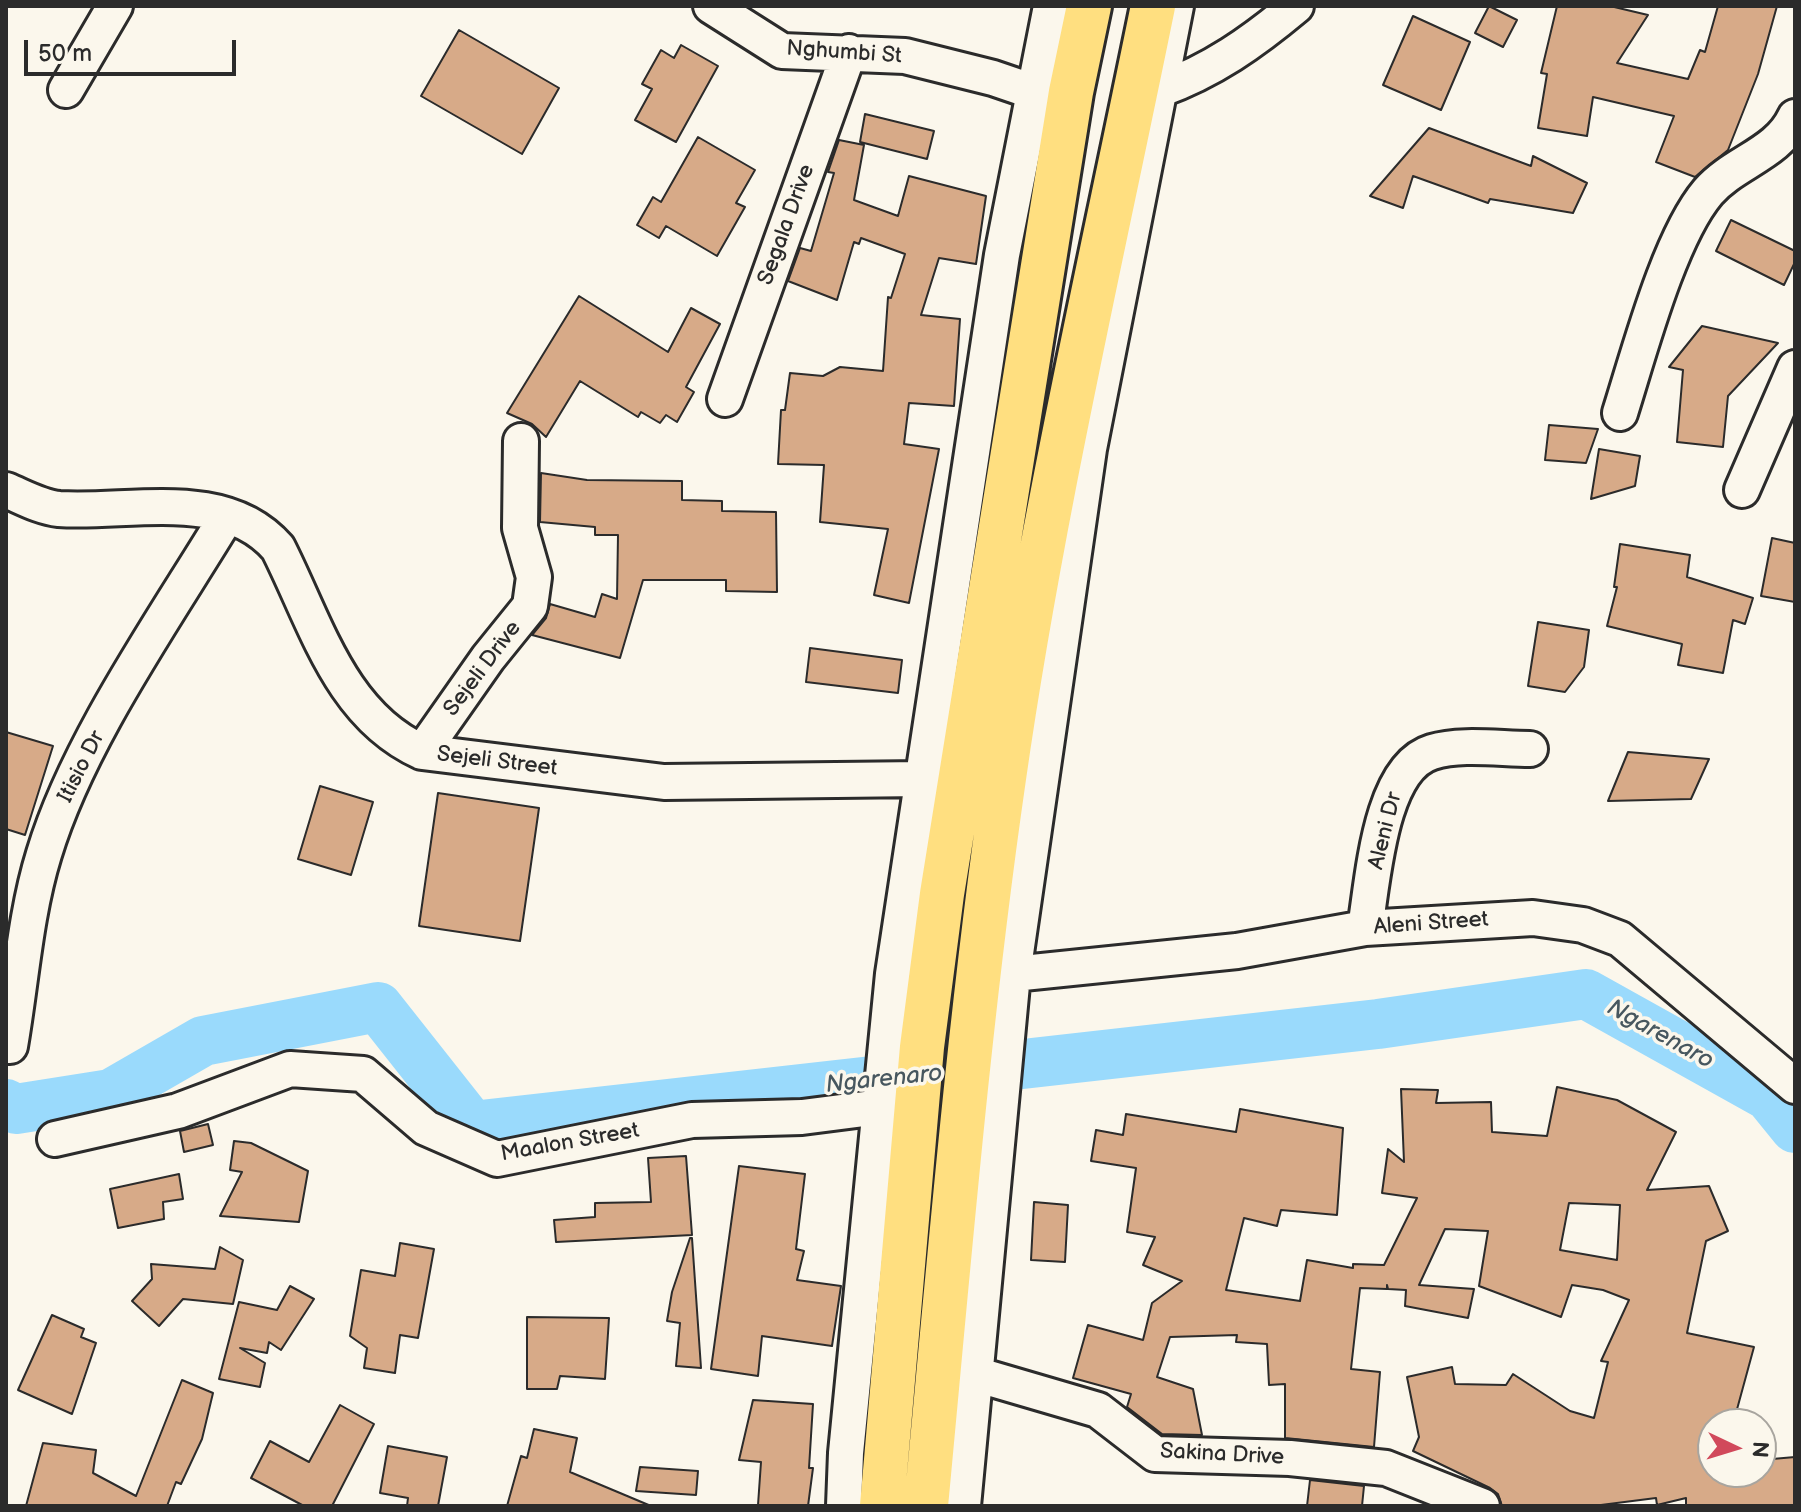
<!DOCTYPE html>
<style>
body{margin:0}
#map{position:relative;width:1801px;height:1512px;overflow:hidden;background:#fbf7ec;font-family:"Balsamiq Sans",sans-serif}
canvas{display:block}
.frame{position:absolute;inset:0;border:8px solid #2b2b2b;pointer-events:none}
.north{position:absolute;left:1697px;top:1408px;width:80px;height:80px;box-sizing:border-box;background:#fbf7ec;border:2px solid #a8a59f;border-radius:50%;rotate:94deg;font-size:22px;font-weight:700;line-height:32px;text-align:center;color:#2b2b2b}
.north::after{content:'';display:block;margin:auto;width:28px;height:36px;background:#d1495b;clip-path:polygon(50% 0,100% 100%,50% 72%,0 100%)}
.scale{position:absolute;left:24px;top:40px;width:212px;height:36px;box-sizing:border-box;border:4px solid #2b2b2b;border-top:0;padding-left:10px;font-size:24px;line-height:28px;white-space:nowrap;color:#2b2b2b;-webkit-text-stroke:6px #fbf7ec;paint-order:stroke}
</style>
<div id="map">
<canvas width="1801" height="1512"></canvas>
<div class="frame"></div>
<div class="north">N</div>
<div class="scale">50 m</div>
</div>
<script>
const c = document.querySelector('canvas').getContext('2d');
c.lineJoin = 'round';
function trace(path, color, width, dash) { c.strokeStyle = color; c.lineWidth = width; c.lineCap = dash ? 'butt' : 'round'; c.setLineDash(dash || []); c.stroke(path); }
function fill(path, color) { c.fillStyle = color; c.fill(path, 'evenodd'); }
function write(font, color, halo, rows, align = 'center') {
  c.font = font + ' "Balsamiq Sans",sans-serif'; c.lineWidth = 7; c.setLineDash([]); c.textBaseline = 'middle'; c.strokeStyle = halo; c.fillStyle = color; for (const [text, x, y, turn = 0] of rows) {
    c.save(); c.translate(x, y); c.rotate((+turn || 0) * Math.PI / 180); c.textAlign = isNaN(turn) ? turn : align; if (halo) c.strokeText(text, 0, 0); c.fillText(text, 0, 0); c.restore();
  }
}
const river = new Path2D(`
 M6,1104L16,1109L111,1094L203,1041L378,1007L472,1126L1378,1024L1586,994L1769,1096L1795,1128`);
const building = new Path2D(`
 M1489,6L1517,20L1503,47L1475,33Z
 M1557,6H1610L1648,15L1617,63L1688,79L1700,50L1705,52L1718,6H1777L1758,74L1728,150L1695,177L1656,162L1674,116L1593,97L1587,136L1538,128L1547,74L1541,73Z
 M1413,16L1470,42L1441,110L1383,85Z
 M459,30L559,88L522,154L421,96Z
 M681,45L718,66L676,142L635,120L652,89L642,84L661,50L674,58Z
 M865,114L934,131L927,159L860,142Z
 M1429,128L1531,166L1533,156L1587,183L1573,213L1490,199L1488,203L1413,176L1403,208L1370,196Z
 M698,137L755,170L736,203L745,207L717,256L666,226L659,238L637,225L653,197L661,202Z
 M839,140L864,145L854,200L898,216L909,176L986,196L976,264L939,258L921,315L960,319L954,406L909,403L904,444L939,449L909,603L874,595L888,529L820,522L824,465L778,464L781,410H785L790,373L823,376L840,367L883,371L888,297L891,298L905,254L861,238L859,244L854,242L837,300L788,281L800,248L811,251L834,173L828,172Z
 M1731,220L1795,251V262L1784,285L1716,251Z
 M579,296L668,352L691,308L720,324L686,387L694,392L677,422L666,415L660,423L641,412L638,417L580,381L546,437L532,424L507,413Z
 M1702,326L1778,343L1728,396L1723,447L1677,442L1683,370L1669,367Z
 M1549,425L1598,429L1586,463L1545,460Z
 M1599,449L1640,456L1635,486L1591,499Z
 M541,473L587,480L682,481V500L722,501V511L776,512L777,592L726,591V580H643L620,658L532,635L546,618L550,604L595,617L602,594L617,599L618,535H595V527L540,522Z
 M1772,538L1795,543V602L1761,596Z
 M1620,544L1690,555L1687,577L1753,598L1745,624L1733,620L1723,673L1678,665L1682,644L1607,626L1617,587H1614Z
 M1538,622L1589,630L1584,667L1565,692L1528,686Z
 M810,648L902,660L898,693L806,682Z
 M6,732L53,746L25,835L6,829Z
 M1628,752L1709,759L1691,799L1608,801Z
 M320,786L373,802L351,875L298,859Z
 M438,793L539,808L520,941L419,926Z
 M1557,1087L1617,1100L1676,1132L1647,1190L1709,1186L1728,1231L1706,1241L1687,1333L1754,1347L1733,1424H1713V1472H1761V1460L1795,1457V1506H1686V1498L1657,1505L1656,1498L1593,1506H1502L1498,1494L1490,1488L1413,1451L1419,1437L1407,1377L1452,1367L1455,1384L1506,1385L1513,1374L1570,1411L1594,1418L1608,1362L1601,1361L1629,1300L1603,1290L1572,1285L1561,1317L1479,1286L1488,1231L1445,1229L1419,1285L1474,1289L1468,1318L1405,1306L1406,1290L1388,1289L1387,1285V1289L1360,1288L1351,1369L1380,1372L1374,1447L1285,1438V1384L1269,1385L1267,1344L1236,1342L1237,1335L1170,1337L1157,1377L1193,1389L1202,1435L1162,1434L1127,1407L1131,1394L1073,1378L1088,1325L1143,1340L1152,1303L1182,1281L1143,1265L1155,1237L1127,1232L1136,1168L1091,1161L1096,1130L1123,1135L1126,1114L1236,1132L1240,1109L1343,1128L1337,1215L1281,1210L1277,1226L1244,1218L1226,1290L1300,1301L1307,1260L1353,1268V1264L1384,1265L1417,1198L1382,1193L1388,1149L1404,1162L1401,1089L1438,1090L1436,1103L1491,1102L1492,1132L1547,1136ZM1569,1203L1620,1205L1617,1260L1560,1250Z
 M208,1124L213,1145L184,1152L180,1131Z
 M234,1141L251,1143L308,1171L299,1222L220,1216L242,1172L230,1170Z
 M686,1156L692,1235L556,1242L554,1220L595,1217V1203L651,1202L648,1158Z
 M739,1166L805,1174L796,1249L804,1251L797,1280L841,1286L832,1346L762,1336L758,1376L711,1369Z
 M179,1174L183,1199L163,1202L164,1219L118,1228L110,1189Z
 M1034,1202L1068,1205L1065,1262L1031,1260Z
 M690,1238H692L701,1368L676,1366L680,1323L667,1321L672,1292Z
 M400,1243L434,1249L418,1338L400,1335L395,1373L364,1368L367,1348L350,1336L361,1270L395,1276Z
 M220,1247L243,1260L233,1304L183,1299L159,1326L132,1301L152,1279L151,1264L215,1269Z
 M290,1286L314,1299L281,1350L269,1342L267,1353L240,1348L265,1363L260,1387L219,1379L239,1302L277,1310Z
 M52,1315L84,1329L81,1337L96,1343L72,1414L18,1390Z
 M527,1317L609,1318L605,1379L560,1376L557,1389H527Z
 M182,1380L213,1393L202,1439L181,1484L176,1482L167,1506H26L43,1443L96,1450L93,1473L136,1496Z
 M753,1400L813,1404L809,1468H813L808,1506L758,1505L761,1462L739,1460Z
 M340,1405L374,1424L332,1506H304L251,1478L270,1441L309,1462Z
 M534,1429L577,1438L570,1472L651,1506H507L521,1456L527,1458Z
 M388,1446L447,1457L438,1506H407L408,1498L380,1493Z
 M640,1467L698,1471L696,1495L636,1491Z
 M1310,1480L1364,1486L1362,1506H1307Z`);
const minor = new Path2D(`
 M711,6L782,51L905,56L993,78L1034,92
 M66,90L115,6
 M1159,90C1212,71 1253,42 1296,6
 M725,399L849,52
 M1620,413C1639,353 1669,238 1708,192C1734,162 1778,154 1795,117
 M6,490C23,497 40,507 59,509C129,514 224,486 278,548C316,623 340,715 422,752L664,782L922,779
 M1742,490L1795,368
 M422,752L488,658L530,606L534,577L520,528L521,441
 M1365,928C1373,882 1379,768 1432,752C1461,743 1500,749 1530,749
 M1013,974L1237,951L1365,928L1533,918L1583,925L1620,939L1795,1086
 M10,1046C21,983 25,915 44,854C78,741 166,617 227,516
 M55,1139L178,1111L290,1069L363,1074L426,1128L497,1159L692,1120L802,1117L880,1107
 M975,1374L1098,1410L1155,1454L1290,1458L1386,1468L1482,1506
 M844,1506L846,1453L893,974L1002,255L1051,6
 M963,1506L1013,974L1089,449L1176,6`);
const highway = new Path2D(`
 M882,1506L922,1047L942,894L1071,92L1089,6
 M926,1506C949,1263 969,1019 1004,778C1041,519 1101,262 1153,6`);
const streetNames = [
 ["Nghumbi St",844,53,4],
 ["Segala Drive",787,225,-70],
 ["Sejeli Drive",483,669,-53],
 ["Sejeli Street",497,762,7],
 ["Itisio Dr",82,767,-63],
 ["Aleni Dr",1386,831,-76],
 ["Aleni Street",1431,924,-4],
 ["Maalon Street",570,1143,-10],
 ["Sakina Drive",1222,1455,3]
];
const waterNames = [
 ["Ngarenaro",1660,1035,29],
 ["Ngarenaro",884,1080,-6]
];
trace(river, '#9adafc', 50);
fill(building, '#d7aa88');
trace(building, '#2b2b2b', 2);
trace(minor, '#2b2b2b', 40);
trace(highway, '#2b2b2b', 50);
trace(minor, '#fbf7ec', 34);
trace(highway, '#ffdf80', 44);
write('22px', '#2b2b2b', '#fbf7ec', streetNames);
write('italic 24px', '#47575f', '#fbf7ec', waterNames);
</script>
